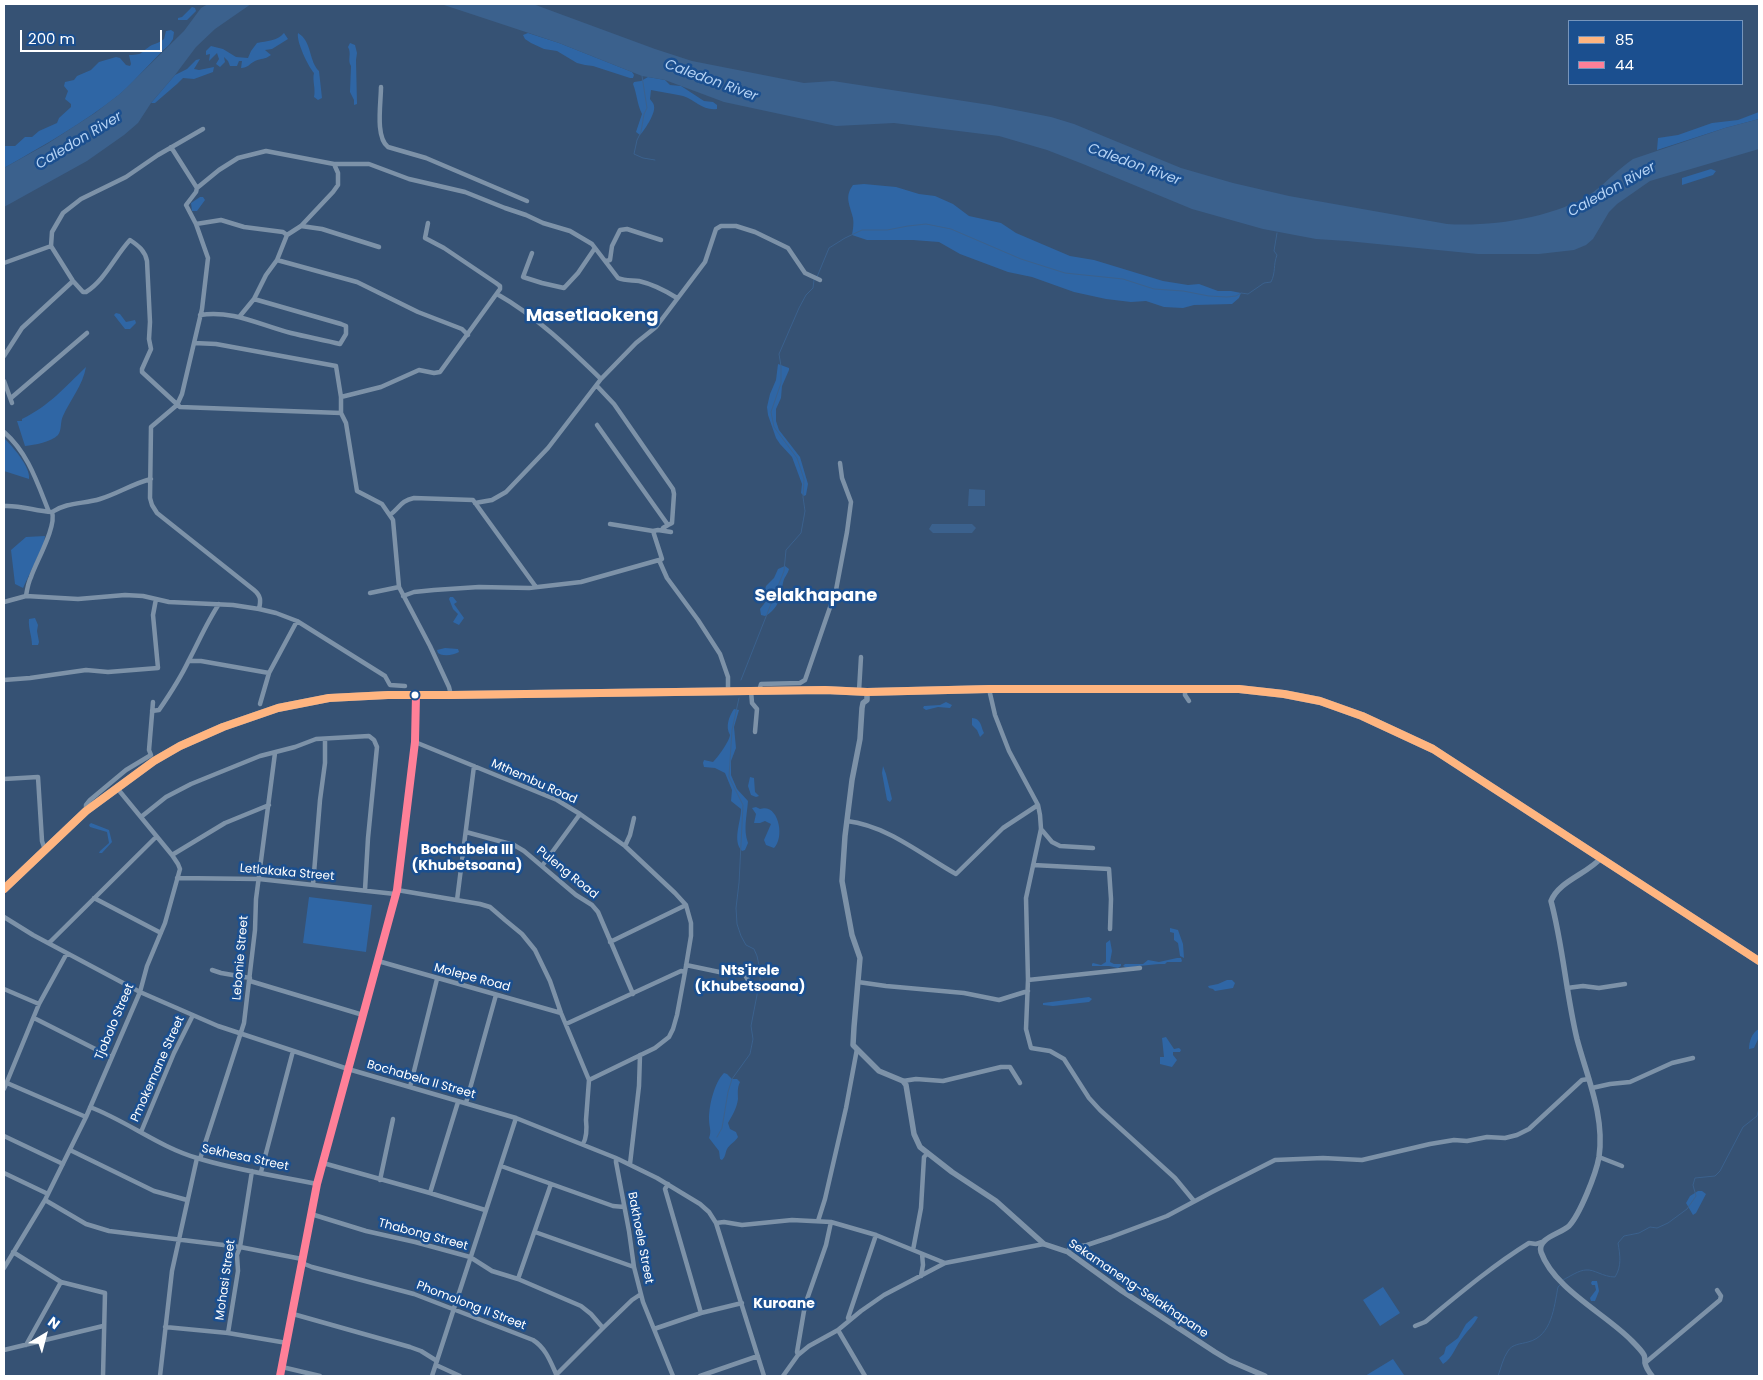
<!DOCTYPE html>
<style>
body{margin:0}
#map{position:relative;width:1763px;height:1380px;overflow:hidden;background:#365274;font-family:Poppins,sans-serif}
canvas{display:block}
.frame{position:absolute;inset:0;border:5px solid #fff;pointer-events:none}
.legend{position:absolute;left:1568px;top:20px;width:175px;height:65px;box-sizing:border-box;background:#1b4f8f;border:1px solid #7695bc;margin:0;padding:6px 9px;list-style:none;font-size:15px;color:#fff}
.legend li{display:flex;align-items:center;gap:10px;height:25px}
.legend b{width:25px;border:1px solid #7695bc}
.north{position:absolute;left:20px;top:1310px;width:50px;height:50px;-webkit-text-stroke:4px #1b4f8f;paint-order:stroke;rotate:37deg;font-size:14px;font-weight:700;line-height:20px;text-align:center;color:#fff}
.north::after{content:'';display:block;margin:auto;width:18px;height:22px;background:#fff;clip-path:polygon(50% 0,100% 100%,50% 72%,0 100%)}
.scale{position:absolute;left:20px;top:30px;width:142px;height:22px;box-sizing:border-box;border:2px solid #fff;border-top:0;padding-left:6px;font-size:15px;line-height:18px;white-space:nowrap;color:#fff;-webkit-text-stroke:4px #1b4f8f;paint-order:stroke}
</style>
<div id="map">
<canvas width="1763" height="1380"></canvas>
<div class="frame"></div>
<ul class="legend">
<li><b style="height:6px;background:#ffb580"></b>85</li>
<li><b style="height:6px;background:#ff8098"></b>44</li>
</ul>
<div class="north">N</div>
<div class="scale">200 m</div>
</div>
<script>
const c = document.querySelector('canvas').getContext('2d');
c.lineJoin = 'round';
function fill(path, color) { c.fillStyle = color; c.fill(path, 'evenodd'); }
function trace(path, color, width, dash) { c.strokeStyle = color; c.lineWidth = width; c.lineCap = dash ? 'butt' : 'round'; c.setLineDash(dash || []); c.stroke(path); }
function write(font, color, halo, rows, align = 'center') {
  c.font = font + ' Poppins,sans-serif'; c.lineWidth = 5; c.setLineDash([]); c.textBaseline = 'middle'; c.strokeStyle = halo; c.fillStyle = color; for (const [text, x, y, turn = 0] of rows) {
    c.save(); c.translate(x, y); c.rotate((+turn || 0) * Math.PI / 180); c.textAlign = isNaN(turn) ? turn : align; if (halo) c.strokeText(text, 0, 0); c.fillText(text, 0, 0); c.restore();
  }
}
const green = new Path2D(`
 M192,7L195,8L196,11L187,20H178V18L182,17Z
 M171,30L174,32L173,39L169,45C152,60 137,79 120,94C84,123 44,145 4,168V146H15L25,137H32L39,131L57,123L59,118L71,107V104L65,99L68,91L64,86L65,82L74,80L77,76L91,70L99,62L116,57L120,58L126,65L130,66L131,64L129,55C145,55 141,51 152,45C157,43 160,42 164,39L166,31Z
 M284,33L288,39L272,49L265,50L271,55C264,60 262,58 255,61C249,64 248,68 241,68L242,61H239L237,66H230L228,61L224,57L225,62L220,67L216,64L219,59L217,53L209,61L210,54L206,55V51L211,46L223,49L236,57L248,58L251,51L257,43C267,41 277,41 284,33Z
 M298,33C312,41 309,62 319,71L322,98L318,100L314,97C316,89 312,80 314,73C308,66 296,41 298,33Z
 M528,33L559,43L632,72L634,75L633,78H630L593,66L585,65L577,63L557,51L544,49L531,43L525,39L523,35Z
 M350,43L355,45L357,53L356,60L357,104L354,105V100L350,92L351,66C347,60 352,54 348,47Z
 M200,59L194,69L199,70L214,67L213,72L194,79L183,78L177,84L155,103H151L175,75L187,69L196,60Z
 M648,77L665,80L670,85L681,86L704,101L713,102L717,105V109C703,111 695,100 683,96C674,94 661,92 651,90L650,99C651,101 654,103 654,106C656,113 644,131 640,135L636,132L642,114C637,104 637,94 633,84L634,82L641,81Z
 M1759,112V119L1725,128L1657,150L1658,138L1678,135L1712,123L1738,120Z
 M1711,169L1716,171L1713,175L1682,185V178Z
 M864,184L896,187L919,194L935,196L953,204L969,216L1001,223L1016,233L1070,256L1094,260L1163,281L1188,285L1199,284L1218,291H1231L1241,293L1239,298L1232,304L1194,305L1183,308L1164,307L1146,301L1131,302L1106,299L1074,292L1032,277L1008,272L960,254L939,242L913,240H867L852,235C853,229 854,223 853,218C850,205 844,197 853,185Z
 M200,197H203L205,200L197,211H192L191,203Z
 M116,313L120,314L126,322L135,320L136,323L130,329H125L114,315Z
 M778,364L789,368V370L782,386L781,398L776,409V421L779,430L800,457L808,484L806,495L804,496L801,493L802,484L792,457L780,444L776,438L768,415L767,407L770,394L776,380Z
 M86,367C83,385 70,400 63,416C60,422 62,430 58,435C51,442 35,445 25,446L17,421H22V419C49,406 65,387 86,367Z
 M4,438C12,446 31,467 29,479L4,471Z
 M45,536L44,543L23,588L15,584L11,550L26,537Z
 M785,566L789,569C788,574 784,577 783,583C780,597 779,609 765,616L761,615L760,609L767,600L765,590L766,586L774,578L778,569Z
 M450,597H453L457,602L454,604L464,618L459,625L453,622L458,614L453,609L449,599Z
 M35,618L38,625L37,631L39,642L38,645H32C32,636 28,628 29,619Z
 M445,648L458,649L459,652C454,655 443,657 438,653L437,650Z
 M946,702L952,705L950,708L938,707L926,710L923,708L924,706L940,705Z
 M734,709L739,710L734,727L736,748L731,761V775L737,789L748,801C747,816 743,829 748,843L745,850L742,851C732,841 741,822 741,809L731,801L732,790L725,773L715,768L704,767L703,763L704,760L713,762C718,757 729,742 730,735C725,727 729,716 734,709Z
 M972,718C981,718 981,727 984,733L980,737L977,730L972,725Z
 M883,766L886,774L892,799L890,802L887,800L882,773Z
 M750,777L754,778L755,792L759,796L756,797L751,795L748,786Z
 M756,807L760,809C779,803 785,838 774,848L766,845L764,840L771,824L765,821L760,823H754L756,814L752,808Z
 M91,823L109,830L112,842L102,853H99L100,851L109,843L107,832L90,827L89,825Z
 M309,897L372,905L366,952L303,943Z
 M1170,928L1178,930L1183,944L1184,958L1180,956L1178,943L1174,940V933L1170,932Z
 M1110,940L1112,951L1110,962L1114,964H1121V966L1118,968L1109,966H1092V964L1093,963L1101,965L1106,962V943Z
 M1177,958H1181L1182,961L1181,962H1167L1165,964C1154,964 1139,966 1127,968L1123,966L1125,964H1143L1148,960L1159,962Z
 M1227,980H1232L1235,983L1233,988L1215,991L1213,989L1209,988L1208,986L1218,984Z
 M1089,997L1092,999L1089,1002L1053,1006L1043,1005V1003Z
 M1759,1029V1037L1754,1048L1749,1049C1749,1042 1752,1032 1759,1029Z
 M1166,1037L1174,1049L1179,1048L1181,1050L1180,1052H1173V1055L1177,1060L1172,1067L1160,1064V1057H1164L1162,1038Z
 M724,1073L727,1074L732,1079H737L740,1082C737,1088 738,1092 738,1099C737,1108 732,1116 728,1123L730,1129L736,1132L738,1137C735,1142 730,1144 727,1149C725,1153 726,1156 722,1160L720,1159L719,1151L709,1138C712,1130 709,1128 709,1119C709,1106 714,1083 724,1073Z
 M1698,1191H1702L1706,1194L1696,1213L1693,1215L1686,1203L1690,1196Z
 M1592,1281H1597L1599,1291L1595,1301H1591L1590,1298L1596,1290L1595,1285H1592L1591,1283Z
 M1383,1287L1400,1313L1380,1326L1363,1300Z
 M1475,1316L1478,1317C1474,1325 1468,1330 1463,1337C1456,1345 1453,1358 1443,1364L1439,1358L1444,1354L1446,1347L1458,1338L1466,1324Z
 M1393,1359L1404,1375L1402,1376H1365Z`);
const water = new Path2D(`
 M208,4H251L215,29L196,47L175,75L151,103L138,123L124,135L87,161L4,207V168L47,144L95,113L121,93L184,31L201,8Z
 M434,4H533L655,49L692,61L804,83L833,81L990,105L1051,117L1074,124L1181,168L1233,183L1289,196L1447,224C1490,227 1555,218 1592,193C1606,183 1618,169 1633,159L1725,128L1759,119V149L1650,181L1617,204L1609,212L1593,239L1586,245L1574,250L1539,254H1478L1347,241L1316,239L1263,229L1192,209L1083,164L1047,150L999,136L894,123L836,126L724,102L665,80L642,76L559,43L444,5Z
 M969,489L985,490V506H968Z
 M932,524H972L976,528L972,533H933L929,529Z`);
const stream = new Path2D(`
 M642,76L647,108L644,114L641,132L637,140L634,154L643,158L655,160
 M817,277L829,248L845,238L862,230H887L908,226L926,224L951,229L1021,259L1065,273L1123,279L1154,289L1183,291L1209,296L1227,297L1236,296L1241,293L1248,294L1264,283L1271,282C1276,272 1273,265 1277,255L1274,251L1277,233
 M741,680L784,571L786,550L801,533L805,511L803,497L804,479L797,458L774,427L771,412L781,383V366L779,354L799,308L806,295L813,288L814,280
 M717,1137L722,1128L728,1092L732,1079L750,1054L753,1039L751,1026L761,974L757,956L754,949L746,945L741,936L737,924L736,908L739,883L743,805L729,777L732,730L739,698
 M1563,1280C1569,1277 1579,1270 1586,1270C1594,1269 1603,1277 1615,1277C1622,1266 1620,1255 1618,1243L1624,1236L1639,1233L1650,1227L1657,1228L1668,1223L1687,1209L1696,1196L1693,1185L1695,1178L1715,1176L1720,1171L1743,1127L1757,1116L1759,1108
 M1498,1376C1501,1368 1503,1358 1508,1351C1512,1344 1521,1344 1528,1342C1552,1336 1554,1307 1558,1287L1561,1284`);
const minor = new Path2D(`
 M381,87C381,103 375,137 388,147L426,158L527,201
 M203,129L158,155L126,177L81,199L63,213L52,232L51,246L73,281L83,292H86C105,280 115,256 130,240C139,246 145,251 147,261L150,322L149,339L151,349L142,369V372L180,407L341,413
 M171,147L197,188L219,170L238,158L266,151L334,164H369L409,179L465,192L505,208L526,215L543,223L570,231L592,244L618,278C625,281 632,280 639,281C652,284 666,291 677,298
 M197,188L196,192L186,205L196,224L208,258L202,309L182,394L177,405L151,427L150,498L152,505L157,513L254,590C261,596 261,600 259,609
 M196,224L221,220L244,227L283,232L287,235
 M301,226L322,229L379,247
 M532,253L523,277L542,283L564,288L578,273L595,248
 M277,260L357,282L418,312L462,329L468,335
 M606,261L610,260L612,246L620,230L627,229L661,240
 M4,263L51,246
 M497,294C536,316 569,348 601,379
 M200,315C234,310 259,325 291,333C307,337 324,340 340,344L346,334V326L341,324L254,299
 M240,316L254,299L266,275L277,260L287,235L301,226L333,192L338,185V173L334,164
 M194,343L216,344L336,366L341,397V413L346,423L357,491L382,504L393,520L399,587L430,646L449,687L451,695
 M4,356L22,328L73,281
 M4,381L12,403
 M597,386L614,404L673,489L674,494L672,523L668,525
 M341,397L381,387L419,370L434,373L440,372L500,289V286L496,283L444,248L425,238L428,223
 M11,398L87,333
 M597,425L668,525L663,528L662,530
 M4,432C28,453 37,482 49,512
 M475,503L492,500L506,492L548,448L601,379L636,343L656,327L705,262L716,229L721,226H736L755,232L788,248L805,273L820,280
 M4,506C21,505 35,511 52,512C67,502 84,504 100,499C117,494 134,483 151,479
 M390,515C400,508 400,501 414,498L473,500L536,587
 M610,524L653,531L658,530L671,532
 M653,531L662,559L659,560
 M370,593L399,587
 M26,596C27,590 28,583 31,577C36,562 57,526 52,512
 M403,596L414,592L434,590L479,587L529,588L581,582L659,560L667,578L698,620L720,654L728,677V691
 M4,602L26,596L78,599L125,595L143,596L169,602L233,605L259,609L276,613L297,621L385,676L390,685L405,686
 M189,661H201L269,673
 M4,680L30,678L86,670L108,672L158,668L153,615L156,599
 M1185,688V695L1189,701
 M989,689L995,715L1009,751L1038,805L1040,815L1041,829L1026,898L1028,980L1026,1029L1031,1048L1050,1051L1064,1059L1089,1098L1100,1110L1175,1178L1194,1201
 M751,691L752,703L757,709L755,732
 M759,691L761,684L800,683L805,680L836,590L847,532L851,502L842,478L840,463
 M859,691L861,657
 M260,704L269,673L297,621
 M152,711L159,710C170,694 181,677 189,660C199,641 207,622 219,604
 M415,742L557,800L580,814L625,846L675,893L686,905L691,923V936L685,972L677,1015L673,1029L669,1037L655,1048L589,1080
 M4,779L38,777L42,841L45,850
 M86,811V805L90,800L126,770L151,755L149,750L153,702
 M141,817L166,797L191,784L260,756L295,747L316,739L369,736L374,740L377,747L368,838L365,890
 M847,821C888,826 922,855 956,874L1003,828L1038,805
 M1041,829L1052,842L1060,846L1093,848
 M466,832L514,845L524,851L576,895L592,905L598,912L633,994
 M625,846L630,835L634,818
 M172,855L225,823L269,805
 M1033,865L1109,869L1111,899L1110,929
 M542,866L580,814
 M177,878L259,879L395,894
 M313,885L320,800L325,763V739
 M397,890L480,904L490,907L505,920L522,934L535,950L550,981L561,1013L589,1080L586,1120C587,1129 587,1137 583,1144
 M94,898L161,933
 M457,900L474,766
 M4,917L33,935L140,992L218,1026L348,1069L516,1118L616,1158L657,1178L700,1204L709,1212L716,1223L764,1376
 M610,942L686,905
 M49,943L156,837
 M378,961L561,1013
 M686,965L724,973L741,974L745,975L748,980
 M212,970L221,973L250,978
 M1028,980L1140,968
 M250,981L363,1015
 M858,982L886,986L964,993L999,1000L1028,991
 M1567,988L1583,986L1599,988L1625,984
 M4,989L39,1004L4,1089
 M39,1004L67,953
 M34,1018L111,1057
 M566,1024L681,971L685,972
 M903,1081L916,1079L943,1081L1001,1067H1010L1020,1083
 M7,1083L86,1117
 M410,1087L437,979
 M1592,1088L1610,1084L1630,1082L1672,1063L1693,1058
 M466,1103L496,995
 M90,1107C127,1121 159,1147 197,1158C235,1170 278,1176 317,1184
 M141,1132L174,1053L193,1015
 M4,1136L63,1164
 M70,1150L154,1191L187,1200
 M1599,1157L1622,1166
 M616,1158V1162L629,1231L634,1267L643,1302L673,1376
 M200,1159L244,1023L255,930L256,899L275,753
 M323,1163L430,1193L485,1210
 M630,1164L639,1086L640,1055
 M501,1166L613,1206L624,1207
 M261,1172L293,1051
 M4,1173L48,1194
 M380,1180L393,1119
 M668,1184L665,1189L701,1313
 M430,1193L458,1102
 M45,1200L86,1224L109,1231L240,1247L302,1259
 M311,1214L366,1231L415,1242L470,1257L492,1271L518,1279L581,1306L591,1314L603,1328
 M818,1221L825,1199L846,1108L857,1049
 M716,1223L724,1222L742,1225L792,1220L831,1222L876,1235L945,1263L1044,1244
 M535,1232L634,1267
 M913,1250L921,1208L924,1157L928,1153
 M13,1252L61,1282L105,1293L103,1376
 M1068,1252L1070,1248L1087,1245L1111,1237L1167,1216L1212,1192L1275,1160L1323,1158L1362,1160L1430,1144L1454,1140L1467,1141L1487,1137L1505,1138L1517,1135L1529,1129L1582,1080L1589,1079
 M302,1263L312,1267L414,1294L533,1340C546,1348 551,1363 557,1376
 M4,1268L45,1200L86,1117L140,992L147,966L165,923L180,869L178,864L172,855L117,788
 M921,1276L923,1265L922,1254
 M518,1279L551,1184
 M293,1314L410,1347L421,1351L437,1361
 M849,1320L848,1318L876,1235
 M1415,1326L1425,1322C1459,1294 1492,1266 1529,1243L1536,1244L1542,1242
 M165,1327L228,1333L287,1343
 M654,1329L701,1313L742,1303
 M838,1330L865,1376
 M228,1333L238,1271L237,1255L240,1247L252,1171
 M26,1345L61,1282
 M4,1350L103,1326
 M798,1355L797,1352L805,1305L826,1245L831,1222
 M1645,1363L1720,1300L1721,1296L1717,1290
 M436,1365L460,1376
 M282,1367L320,1376
 M556,1375L603,1328L632,1300L641,1294
 M160,1376L172,1271L197,1158
 M432,1376L516,1118
 M700,1376L758,1356
 M783,1376L798,1355L809,1346L838,1330L861,1311L884,1295L945,1263`);
const tertiary = new Path2D(`
 M867,692V700L863,703L862,708L860,739L852,780L845,836L842,881L852,935L860,958L854,1027L853,1045L879,1071L903,1081L906,1085L914,1134L920,1147L952,1172L996,1201L1044,1244L1068,1252L1122,1291L1215,1352L1230,1361L1265,1376
 M1601,858C1587,874 1559,881 1551,901C1563,946 1566,993 1577,1039C1587,1077 1605,1116 1599,1157C1596,1174 1580,1214 1569,1226C1560,1234 1537,1238 1541,1252C1554,1289 1606,1314 1632,1341C1636,1345 1642,1351 1644,1355C1645,1357 1645,1361 1645,1363C1646,1368 1649,1372 1652,1376
 M280,1376L317,1184L397,890L415,742L416,695`);
const primary = new Path2D(`
 M4,889L86,811L154,761L180,746L223,727L278,708L329,698L388,695H451L825,690L867,692L989,689H1239L1284,694L1320,701L1362,716L1433,749L1759,961`);
const bus1 = new Path2D(`
 M4,889L86,811L154,761L180,746L223,727L278,708L329,698L388,695H451L825,690L867,692L989,689H1239L1284,694L1320,701L1362,716L1433,749L1759,961`);
const bus2 = new Path2D(`
 M280,1376L317,1184L397,890L415,742L416,695`);
const markers = [
 [415,695,4.5,"#fff"]
];
const streetNames = [
 ["Mthembu Road",534,782,24],
 ["Letlakaka Street",287,873,5],
 ["Puleng Road",567,873,39],
 ["Lebonie Street",241,958,-85],
 ["Molepe Road",472,978,15],
 ["Tjobolo Street",115,1022,-67],
 ["Pmokemane Street",158,1069,-66],
 ["Bochabela II Street",421,1080,16],
 ["Sekhesa Street",245,1158,12],
 ["Thabong Street",423,1235,15],
 ["Bakhoele Street",640,1238,79],
 ["Mohasi Street",226,1280,-82],
 ["Sekamaneng-Selakhapane",1138,1289,34],
 ["Phomolong II Street",471,1306,21]
];
const waterNames = [
 ["Caledon River",711,81,20],
 ["Caledon River",79,141,-31],
 ["Caledon River",1134,165,20],
 ["Caledon River",1612,190,-29]
];
const neighbourhoodNames = [
 ["Bochabela III",467,850],
 ["(Khubetsoana)",467,866],
 ["Nts'irele",750,971],
 ["(Khubetsoana)",750,987],
 ["Kuroane",784,1304]
];
const districtNames = [
 ["Masetlaokeng",592,316],
 ["Selakhapane",816,596]
];
fill(green, '#2f66a5');
fill(water, '#3b618d');
trace(stream, '#3b618d', 1);
trace(minor, '#7d92a8', 4.5);
trace(tertiary, '#7d92a8', 5.5);
trace(primary, '#7d8ea7', 8);
trace(bus1, '#ffb580', 8);
trace(bus2, '#ff8098', 8);
for (const [x, y, r, color] of markers) { const dot = new Path2D(); dot.arc(x, y, r, 0, 2 * Math.PI); c.fillStyle = color; c.fill(dot); trace(dot, '#1b4f8f', 2); }
write('12px', '#fff', '#1b4f8f', streetNames);
write('italic 14px', '#b5d3f5', '#1b4f8f', waterNames);
write('bold 14px', '#fff', '#1b4f8f', neighbourhoodNames);
write('bold 18px', '#fff', '#1b4f8f', districtNames);
</script>
